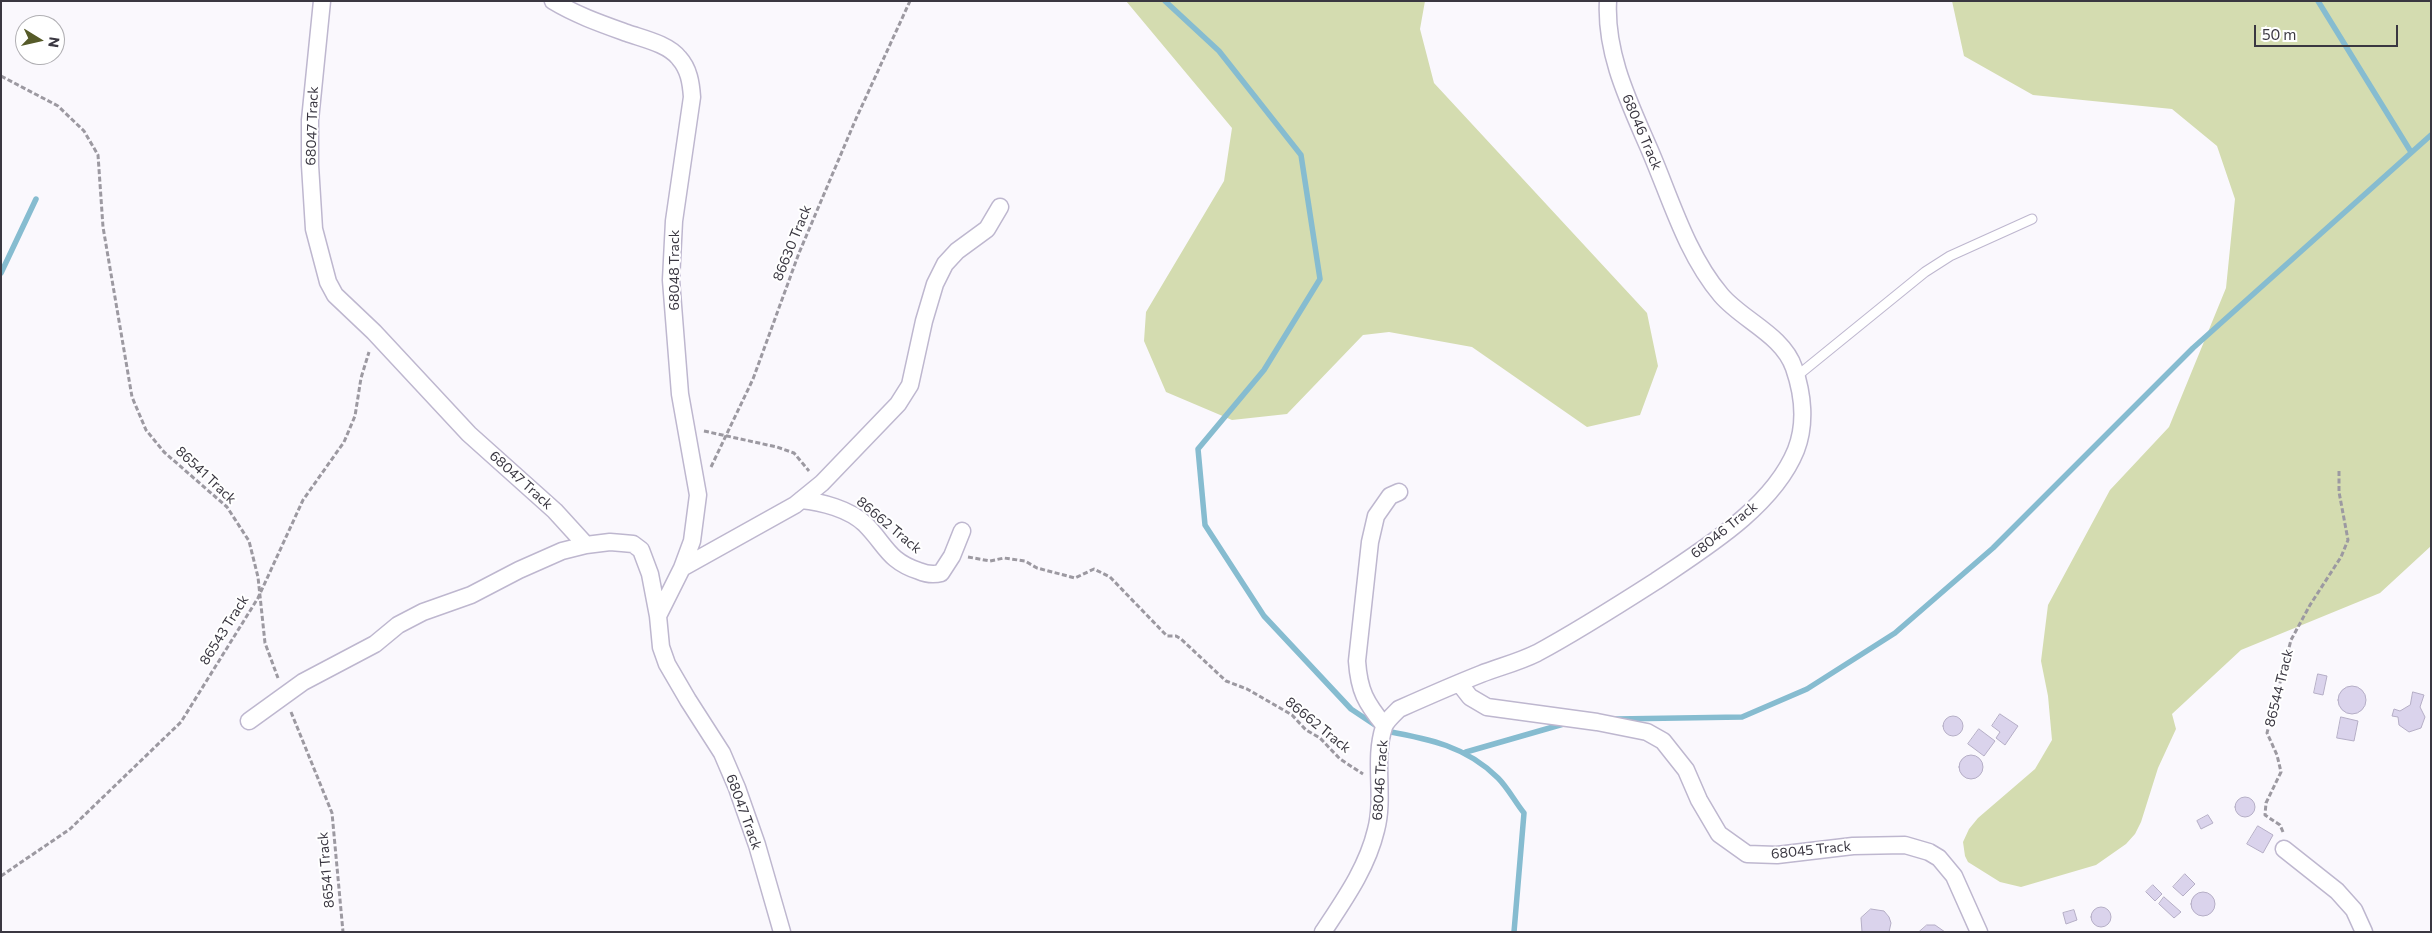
<!DOCTYPE html>
<style>
body{margin:0}
#map{position:relative;width:2432px;height:933px;overflow:hidden;background:#faf8fd;font-family:Commissioner,sans-serif}
canvas{display:block}
.frame{position:absolute;inset:0;border:2px solid #3a3741;pointer-events:none}
.north{position:absolute;left:15px;top:15px;width:50px;height:50px;box-sizing:border-box;background:#fff;border:1px solid #b0afb3;border-radius:50%;rotate:99deg;font-size:14px;font-weight:700;line-height:20px;text-align:center;color:#3a3741}
.north::after{content:'';display:block;margin:auto;width:18px;height:22px;background:#565b29;clip-path:polygon(50% 0,100% 100%,50% 72%,0 100%)}
.scale{position:absolute;left:2254px;top:25px;width:144px;height:22px;box-sizing:border-box;border:2px solid #3a3741;border-top:0;padding-left:6px;font-size:15px;line-height:18px;white-space:nowrap;color:#3a3741;-webkit-text-stroke:4px #fff;paint-order:stroke}
</style>
<div id="map">
<canvas width="2432" height="933"></canvas>
<div class="frame"></div>
<div class="north">N</div>
<div class="scale">50 m</div>
</div>
<script>
const c = document.querySelector('canvas').getContext('2d');
c.lineJoin = 'round';
function fill(path, color) { c.fillStyle = color; c.fill(path, 'evenodd'); }
function trace(path, color, width, dash) { c.strokeStyle = color; c.lineWidth = width; c.lineCap = dash ? 'butt' : 'round'; c.setLineDash(dash || []); c.stroke(path); }
function write(font, color, halo, rows, align = 'center') {
  c.font = font + ' Commissioner,sans-serif'; c.lineWidth = 4; c.setLineDash([]); c.textBaseline = 'middle'; c.strokeStyle = halo; c.fillStyle = color; for (const [text, x, y, turn = 0] of rows) {
    c.save(); c.translate(x, y); c.rotate((+turn || 0) * Math.PI / 180); c.textAlign = isNaN(turn) ? turn : align; if (halo) c.strokeText(text, 0, 0); c.fillText(text, 0, 0); c.restore();
  }
}
const green = new Path2D(`
 M1126,1H1425L1420,29L1434,83L1647,313L1658,366L1640,415L1587,427L1472,347L1389,332L1363,335L1287,414L1232,420L1166,392L1144,341L1146,312L1224,181L1232,128Z
 M1952,1H2431V546L2380,593L2241,650L2172,714L2176,729L2158,768L2141,822L2135,834L2126,844L2096,865L2021,887L2000,882L1968,862L1965,856L1963,842L1969,829L1978,818L2035,769L2052,740L2048,696L2041,661L2048,605L2110,490L2169,427L2226,288L2235,199L2217,146L2172,109L2033,95L1964,56Z`);
const stream = new Path2D(`
 M1165,1L1219,51L1301,155L1320,279L1264,370L1198,449L1205,525L1264,616L1351,709L1378,727
 M2318,1L2411,152
 M1,273L36,199
 M1616,719L1742,717L1807,689L1895,633L1993,548L2193,348L2431,135
 M1386,731C1429,739 1466,746 1498,778C1508,788 1515,802 1524,813L1514,932
 M1466,752L1567,723`);
const building = new Path2D(`
 M2318,674L2327,676L2323,695L2314,693Z
 M2338 700a14 14 0 1 1 28 0a14 14 0 1 1-28 0Z
 M2413,692L2424,695L2420,707L2425,717L2421,728L2409,732L2399,725L2398,717L2392,716L2394,709L2400,711L2410,705Z
 M2000,714L2018,726L2005,745L1996,738L2000,732L1992,726Z
 M1943 726a10 10 0 1 1 20 0a10 10 0 1 1-20 0Z
 M2341,717L2358,721L2354,741L2337,738Z
 M1979,729L1995,741L1984,756L1968,744Z
 M1959 767a12 12 0 1 1 24 0a12 12 0 1 1-24 0Z
 M2235 807a10 10 0 1 1 20 0a10 10 0 1 1-20 0Z
 M2208,815L2213,823L2201,829L2197,821Z
 M2258,826L2273,835L2263,853L2247,844Z
 M2185,874L2195,884L2183,896L2173,887Z
 M2153,885L2162,894L2155,901L2146,892Z
 M2191 904a12 12 0 1 1 24 0a12 12 0 1 1-24 0Z
 M2164,897L2181,912L2174,918L2159,904Z
 M2091 917a10 10 0 1 1 20 0a10 10 0 1 1-20 0Z
 M1871,909L1884,911L1889,917L1891,923L1889,932H1862L1861,918Z
 M2074,910L2077,920L2066,924L2063,913Z
 M1927,925H1935L1945,932H1919Z`);
const path = new Path2D(`
 M1,76L58,106L84,131L98,155L103,227L132,397L146,430L164,452L227,507L249,541L258,577L265,643L278,678
 M704,431L777,447L794,453L809,471
 M711,467L753,379L799,253L855,121L910,1
 M968,557L990,561L1004,558L1025,561L1037,568L1075,578L1094,569L1110,577L1167,636H1176L1181,639L1226,681L1247,689L1292,715L1306,730L1320,738L1340,759L1363,774
 M291,712L332,813L343,932
 M2283,832L2280,825L2265,815L2266,803L2281,772L2277,755L2267,733L2291,640L2310,605L2341,557L2348,540L2339,492V471
 M1,876L70,829L181,722L258,598L303,500L344,442L355,416L361,378L369,352`);
const service = new Path2D(`
 M1797,376L1925,272L1950,256L2032,219`);
const minor = new Path2D(`
 M322,1L310,120V165L314,229L328,282L335,295L374,332L469,434L555,511L586,545L610,542L622,543L633,544L641,550L650,574L658,616L661,647L667,664L688,700L722,753L737,788L757,845L782,932
 M553,1C576,15 602,24 627,33C644,39 668,44 679,58C689,69 691,83 692,97L674,221L671,280L680,394L698,495L692,541L682,568L658,616
 M801,500C822,502 849,509 865,524C886,545 888,561 919,571C926,574 934,575 941,573L952,556L962,531
 M682,568L795,505L822,483L898,404L910,385L924,321L935,284L945,264L957,251L987,229L1000,207
 M1459,683L1470,697L1487,707L1597,722L1647,732L1663,741L1686,770L1699,800L1719,834L1747,854L1777,855L1853,846L1905,845L1929,852L1939,858L1954,876L1979,932
 M249,721L303,682L375,644L398,625L423,612L471,595L519,570L562,551L586,545
 M1384,725C1366,703 1359,691 1357,661L1370,542L1376,516L1390,496L1399,492
 M2284,849L2337,891L2354,910L2364,932
 M1323,932C1344,900 1367,868 1376,830C1385,796 1373,760 1384,727C1386,721 1394,714 1399,709C1426,697 1453,685 1481,674C1499,667 1519,662 1537,653C1578,631 1617,606 1656,581C1705,548 1773,507 1796,450C1806,424 1803,394 1794,368C1783,335 1742,320 1721,295C1687,255 1671,200 1651,153C1630,104 1605,55 1608,1`);
const streetNames = [
 ["68047 Track",312,126,-88],
 ["68046 Track",1642,132,67],
 ["86630 Track",792,243,-68],
 ["68048 Track",674,270,-90],
 ["86541 Track",206,475,43],
 ["68047 Track",521,480,42],
 ["86662 Track",889,525,40],
 ["68046 Track",1724,530,-39],
 ["86543 Track",224,630,-58],
 ["86544 Track",2279,688,-76],
 ["86662 Track",1318,725,39],
 ["68046 Track",1380,780,-86],
 ["68047 Track",744,812,70],
 ["68045 Track",1811,850,-6],
 ["86541 Track",326,870,-95]
];
fill(green, '#d4dcb0');
trace(stream, '#86bcd0', 5.5);
fill(building, '#dad3ec');
trace(building, '#b5aec6', 1);
trace(service, '#beb7cf', 11);
trace(minor, '#beb7cf', 19);
trace(path, '#9c99a1', 3, [5, 2.5]);
trace(service, '#fff', 9);
trace(minor, '#fff', 16);
write('14px', '#3a3741', '#fff', streetNames);
</script>
